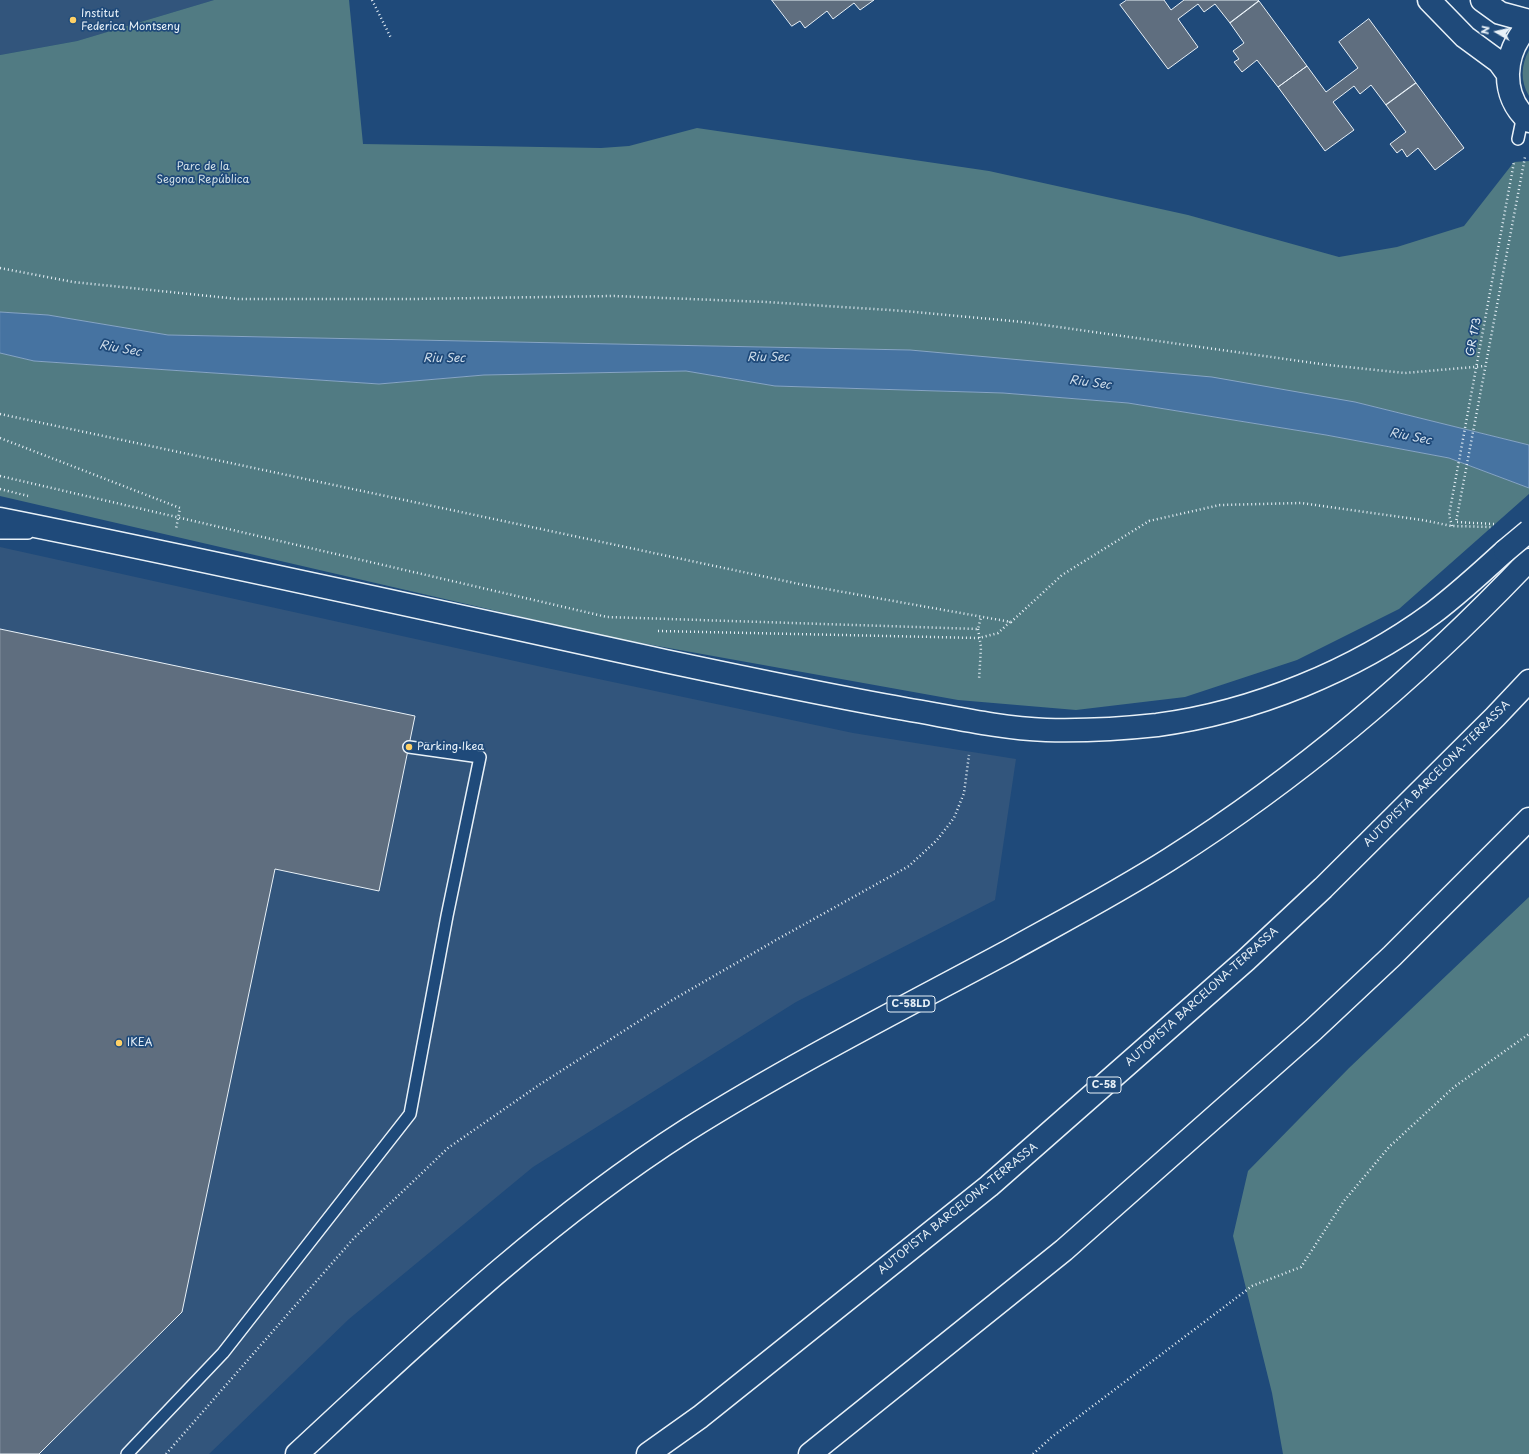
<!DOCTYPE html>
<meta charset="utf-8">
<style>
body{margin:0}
#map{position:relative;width:1529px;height:1454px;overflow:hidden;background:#1f4a7a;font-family:"Playpen Sans",sans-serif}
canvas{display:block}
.north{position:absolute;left:1477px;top:12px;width:40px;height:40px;-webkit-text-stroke:3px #1f4a7a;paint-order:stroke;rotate:279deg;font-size:11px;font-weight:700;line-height:16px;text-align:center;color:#e8f1f8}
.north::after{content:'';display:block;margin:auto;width:14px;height:18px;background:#e8f1f8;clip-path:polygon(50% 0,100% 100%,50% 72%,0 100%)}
</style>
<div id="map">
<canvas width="1529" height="1454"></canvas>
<div class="north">N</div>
</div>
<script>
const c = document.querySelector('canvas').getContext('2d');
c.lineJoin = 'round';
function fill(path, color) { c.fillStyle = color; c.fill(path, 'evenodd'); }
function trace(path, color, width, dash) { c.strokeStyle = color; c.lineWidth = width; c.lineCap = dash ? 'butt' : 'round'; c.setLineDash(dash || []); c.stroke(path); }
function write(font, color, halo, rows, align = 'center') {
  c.font = font + ' "Playpen Sans",sans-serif'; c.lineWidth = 3.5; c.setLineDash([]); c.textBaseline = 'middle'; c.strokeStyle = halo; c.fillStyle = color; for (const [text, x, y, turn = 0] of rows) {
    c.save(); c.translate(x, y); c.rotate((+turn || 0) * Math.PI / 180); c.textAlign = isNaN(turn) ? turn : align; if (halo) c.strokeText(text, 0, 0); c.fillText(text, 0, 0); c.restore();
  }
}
const built = new Path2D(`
 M0,0H214L77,41L0,55Z
 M0,547L542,667L853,733L1016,759L995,900L796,1002L533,1167L349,1319L209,1454H0Z`);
const green = new Path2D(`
 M214,0H349L363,144L601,148L629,146L697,128L989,171L1188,215L1339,257L1397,247L1464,226L1514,162L1529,161V445L1355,402L910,350L168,335L48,315L0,312V55L77,41Z
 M1529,50V96C1520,81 1521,65 1529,50Z
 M0,353L34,361L379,384L484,375L686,371L775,386L1003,393L1128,403L1326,435L1449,458L1529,488V494L1399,609L1297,660L1185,697L1076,710L958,700L613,638L0,496Z
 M1529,897V1454H1283L1272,1393L1233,1236L1248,1171L1349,1068Z`);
const water = new Path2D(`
 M0,312L48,315L168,335L910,350L1212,377L1355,402L1529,445V488L1449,458L1326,435L1128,403L1003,393L775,386L686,371L484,375L379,384L34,361L0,353Z`);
const building = new Path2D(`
 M772,0H874L860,10L854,3L833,19L827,11L805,28L800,21L792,26Z
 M1127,0H1164L1171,10L1184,0H1258L1259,1L1230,23L1215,4L1204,12L1198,4L1178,19L1198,47L1168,69L1120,5Z
 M1259,1L1307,66L1278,87L1257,60L1242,72L1234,62L1239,59L1233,51L1244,43L1230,23Z
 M1369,19L1416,83L1386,105L1371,85L1360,94L1354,86L1333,102L1354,130L1325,151L1278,87L1307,66L1326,92L1358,68L1339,42Z
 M1416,83L1464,148L1435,170L1418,148L1407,157L1402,149L1397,153L1390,144L1406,132L1386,105Z
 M0,629L415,716L379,891L275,869L182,1312L39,1454H0Z`);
const path = new Path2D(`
 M372,0L391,38
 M0,268L73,282L238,299H412L614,296L766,302L904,311L1023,322L1328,365L1405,373L1485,366
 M0,414L804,585L1011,622L1062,575L1149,521L1220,505L1301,503L1422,520L1452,526L1491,527
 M0,438L180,508L176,529
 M0,476L607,617L978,629L981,617
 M0,489L28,496
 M1494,524L1456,522L1525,157
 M1452,526L1449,515L1514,162
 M978,629L981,647L979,680
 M658,631L979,638L998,633L1010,622
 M166,1454L354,1238L448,1148L539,1085L669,1002L776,940L909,866L937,840L954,818L964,793L969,755
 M1033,1454L1053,1436L1252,1286L1301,1267L1344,1201L1389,1147L1454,1087L1529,1034`);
const lane = new Path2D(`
 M1518,139L1523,115
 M0,533H28
 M127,1454L223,1353L410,1114L447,916L480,757L409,747`);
const secondary = new Path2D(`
 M1429,0L1465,37L1499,62L1507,73
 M1482,0L1500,13L1529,21
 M1529,25C1503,52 1499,95 1529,121
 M0,519C222,563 444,613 665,661C745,678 825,695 905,709C952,717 999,728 1046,730C1083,731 1120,729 1157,725C1254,712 1354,671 1433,613C1458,594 1481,573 1505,551`);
const highway = new Path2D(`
 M297,1454C421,1339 544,1221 687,1130C791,1065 901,1009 1009,951C1063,921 1118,892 1170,859C1302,775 1421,674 1529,560
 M648,1454L700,1417L989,1186L1246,960L1323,888L1495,717L1529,681
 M810,1454L1064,1250L1313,1030L1392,956L1529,819`);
const highwayBridge = new Path2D(`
 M1505,551L1529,531`);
const markers = [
 [73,20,4,"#ffd166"],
 [409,747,4,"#ffd166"],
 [119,1043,4,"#ffd166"]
];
const shields = [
 [911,1004,48],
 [1104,1085,34]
];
const shieldNames = [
 ["C-58LD",911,1004],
 ["C-58",1104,1085]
];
const poiNames = [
 ["Institut",81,14],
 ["Federica Montseny",81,27],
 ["Parking Ikea",417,747],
 ["IKEA",127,1043]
];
const parkNames = [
 ["Parc de la",203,167],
 ["Segona República",203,180]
];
const streetNames = [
 ["GR 173",1474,337,-79],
 ["AUTOPISTA BARCELONA-TERRASSA",1437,774,-45],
 ["AUTOPISTA BARCELONA-TERRASSA",1202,997,-42],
 ["AUTOPISTA BARCELONA-TERRASSA",958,1209,-39]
];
const waterNames = [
 ["Riu Sec",120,349,10],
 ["Riu Sec",768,358],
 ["Riu Sec",444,359],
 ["Riu Sec",1090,383,7],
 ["Riu Sec",1410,437,11]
];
fill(built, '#32557c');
fill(green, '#517b83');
fill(water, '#4673a1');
trace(water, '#87a5c4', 1);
fill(building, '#5f6e7f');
trace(building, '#e8f1f8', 1);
trace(lane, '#e8f1f8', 14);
trace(secondary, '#e8f1f8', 25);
trace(highway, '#e8f1f8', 25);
trace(path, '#e8f1f8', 2.5, [1, 3]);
trace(lane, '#1f4a7a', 11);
trace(secondary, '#1f4a7a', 22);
trace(highway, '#1f4a7a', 22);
trace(highwayBridge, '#e8f1f8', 25, []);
trace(highwayBridge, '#1f4a7a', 22);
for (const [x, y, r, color] of markers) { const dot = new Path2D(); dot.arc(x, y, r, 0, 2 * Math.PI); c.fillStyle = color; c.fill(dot); trace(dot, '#1f4a7a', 1.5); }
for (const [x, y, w] of shields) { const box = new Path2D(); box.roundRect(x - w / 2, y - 8, w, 16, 3); c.fillStyle = '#1f4a7a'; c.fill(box); trace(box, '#e8f1f8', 1); }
write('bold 10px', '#e8f1f8', null, shieldNames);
write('11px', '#e8f1f8', '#1f4a7a', poiNames, 'left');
write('11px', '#d1dfe6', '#1f4a7a', parkNames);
write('11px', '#e8f1f8', '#1f4a7a', streetNames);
write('italic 12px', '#d0deeb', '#1f4a7a', waterNames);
</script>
